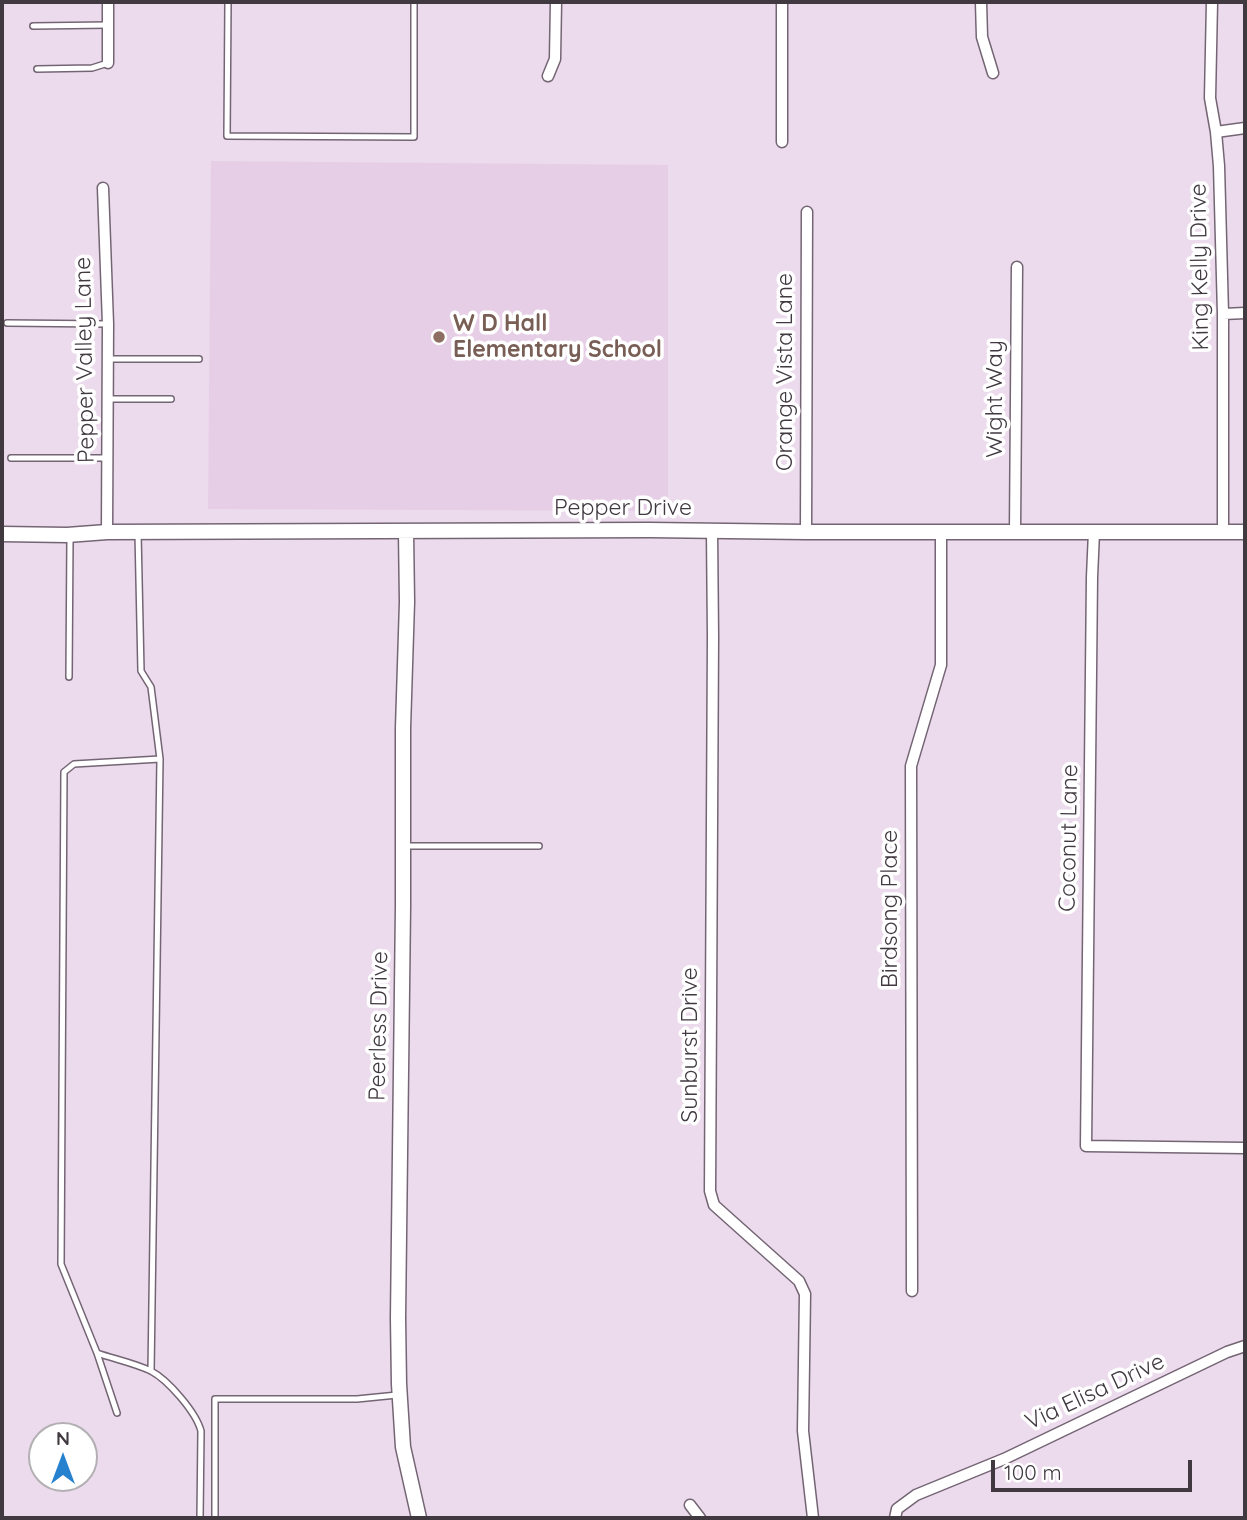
<!DOCTYPE html>
<style>
body{margin:0}
#map{position:relative;width:1247px;height:1520px;overflow:hidden;background:#ecdbec;font-family:Quicksand,sans-serif}
canvas{display:block}
.frame{position:absolute;inset:0;border:4px solid #403940;pointer-events:none}
.north{position:absolute;left:28px;top:1422px;width:70px;height:70px;box-sizing:border-box;background:#fff;border:2px solid #b3b0b3;border-radius:50%;rotate:0deg;font-size:19px;font-weight:700;line-height:28px;text-align:center;color:#403940}
.north::after{content:'';display:block;margin:auto;width:24px;height:32px;background:#2682cf;clip-path:polygon(50% 0,100% 100%,50% 72%,0 100%)}
.scale{position:absolute;left:991px;top:1460px;width:201px;height:32px;box-sizing:border-box;border:4px solid #403940;border-top:0;padding-left:9px;font-size:21px;line-height:24px;white-space:nowrap;color:#403940;-webkit-text-stroke:5px #fff;paint-order:stroke}
</style>
<div id="map">
<canvas width="1247" height="1520"></canvas>
<div class="frame"></div>
<div class="north">N</div>
<div class="scale">100 m</div>
</div>
<script>
const c = document.querySelector('canvas').getContext('2d');
c.lineJoin = 'round';
function fill(path, color) { c.fillStyle = color; c.fill(path, 'evenodd'); }
function trace(path, color, width, dash) { c.strokeStyle = color; c.lineWidth = width; c.lineCap = dash ? 'butt' : 'round'; c.setLineDash(dash || []); c.stroke(path); }
function write(font, color, halo, rows, align = 'center') {
  c.font = font + ' Quicksand,sans-serif'; c.lineWidth = 7; c.setLineDash([]); c.textBaseline = 'middle'; c.strokeStyle = halo; c.fillStyle = color; for (const [text, x, y, turn = 0] of rows) {
    c.save(); c.translate(x, y); c.rotate((+turn || 0) * Math.PI / 180); c.textAlign = isNaN(turn) ? turn : align; if (halo) c.strokeText(text, 0, 0); c.fillText(text, 0, 0); c.restore();
  }
}
const built = new Path2D(`
 M211,161L668,165V511L208,509Z`);
const service = new Path2D(`
 M228,2L227,136L414,137V2
 M33,26L108,25
 M37,69L92,68L108,63
 M7,323L108,324
 M108,359H199
 M108,399H171
 M11,458H107
 M138,533L141,671L151,687L160,759L151,1371
 M69,677L70,538
 M403,846H539
 M97,1353C114,1359 134,1363 151,1371C168,1380 196,1412 201,1431L200,1518
 M117,1413L97,1353L61,1264L64,772L74,764L160,759
 M215,1518V1399H357L397,1395`);
const minor = new Path2D(`
 M981,2L982,37L993,73
 M1212,2L1210,98L1216,132L1219,166L1223,314V532
 M108,63V2
 M548,76L555,59L556,2
 M1216,132L1245,128
 M782,142V2
 M103,188L108,324L107,532
 M1223,314L1245,313
 M712,531L713,637L710,1191L714,1205L799,1281L805,1294L803,1431L813,1518
 M806,532L807,212
 M1015,532L1017,267
 M1094,532L1092,577L1086,1146L1245,1148
 M912,1291L911,766L941,665V532
 M690,1505L700,1518
 M895,1518L897,1509L916,1495L1004,1459L1227,1352L1245,1346`);
const tertiary = new Path2D(`
 M406,532L407,602L403,728V906L398,1318L399,1384L403,1447L419,1518
 M2,534L67,535L107,532L649,530L806,532H1245`);
const markers = [
 [439,337,7,"#8d6e63"]
];
const streetNames = [
 ["King Kelly Drive",1200,267,-91],
 ["Pepper Valley Lane",85,360,-91],
 ["Orange Vista Lane",785,372,-90],
 ["Wight Way",995,399,-90],
 ["Pepper Drive",623,508],
 ["Coconut Lane",1069,838,-89],
 ["Birdsong Place",890,909,-90],
 ["Peerless Drive",379,1026,-89],
 ["Sunburst Drive",690,1045,-90],
 ["Via Elisa Drive",1095,1392,-25]
];
const educationNames = [
 ["W D Hall",453,324],
 ["Elementary School",453,350]
];
fill(built, '#e6cfe6');
trace(service, '#746574', 8);
trace(minor, '#746574', 13);
trace(tertiary, '#746574', 17);
trace(service, '#fff', 5);
trace(minor, '#fff', 10);
trace(tertiary, '#fff', 14);
for (const [x, y, r, color] of markers) { const dot = new Path2D(); dot.arc(x, y, r, 0, 2 * Math.PI); c.fillStyle = color; c.fill(dot); trace(dot, '#fff', 2.5); }
write('23px', '#403940', '#fff', streetNames);
write('bold 23px', '#785e54', '#fff', educationNames, 'left');
</script>
